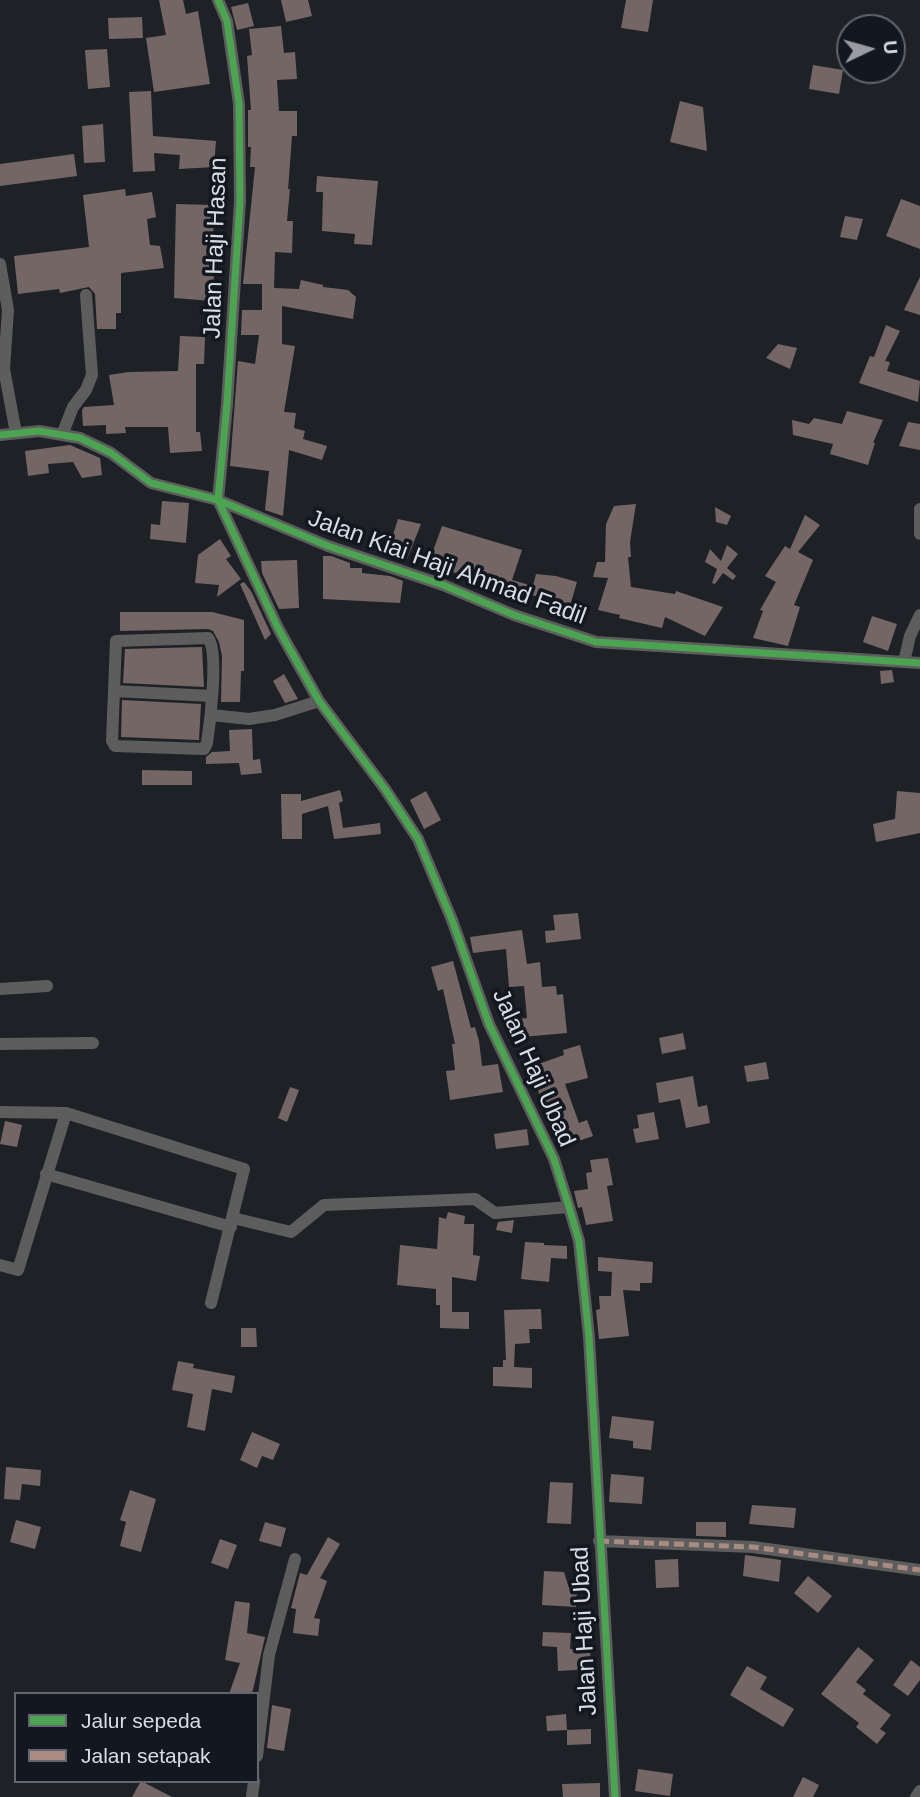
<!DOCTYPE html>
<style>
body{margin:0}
#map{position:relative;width:920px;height:1797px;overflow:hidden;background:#1e2226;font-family:Helvetica,sans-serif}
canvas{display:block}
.legend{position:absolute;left:14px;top:1692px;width:245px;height:91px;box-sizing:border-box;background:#121720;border:2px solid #62666e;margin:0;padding:9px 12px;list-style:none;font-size:21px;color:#d9dde3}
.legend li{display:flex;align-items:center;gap:14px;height:35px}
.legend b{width:35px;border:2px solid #62666e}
.north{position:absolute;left:836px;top:14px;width:70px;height:70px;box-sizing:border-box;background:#121720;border:2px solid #62666e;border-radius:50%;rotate:85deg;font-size:19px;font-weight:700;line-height:28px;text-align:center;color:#d9dde3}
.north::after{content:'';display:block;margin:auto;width:24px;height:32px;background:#989ca1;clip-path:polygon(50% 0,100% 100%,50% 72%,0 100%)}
</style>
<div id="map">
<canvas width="920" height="1797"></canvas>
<ul class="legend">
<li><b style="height:9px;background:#4ca352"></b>Jalur sepeda</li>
<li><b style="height:9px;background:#a88b81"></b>Jalan setapak</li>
</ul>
<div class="north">U</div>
</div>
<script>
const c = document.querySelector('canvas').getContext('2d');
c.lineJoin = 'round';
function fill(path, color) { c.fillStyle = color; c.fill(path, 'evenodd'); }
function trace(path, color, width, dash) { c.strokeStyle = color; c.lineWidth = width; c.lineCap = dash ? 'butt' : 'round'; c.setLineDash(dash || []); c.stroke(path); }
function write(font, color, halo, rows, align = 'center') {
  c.font = font + ' Helvetica,sans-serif'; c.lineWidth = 7; c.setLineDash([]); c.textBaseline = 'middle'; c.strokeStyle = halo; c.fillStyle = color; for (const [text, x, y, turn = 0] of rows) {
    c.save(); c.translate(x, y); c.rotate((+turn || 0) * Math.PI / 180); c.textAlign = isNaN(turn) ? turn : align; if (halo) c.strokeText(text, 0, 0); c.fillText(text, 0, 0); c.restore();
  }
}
const building = new Path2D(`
 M159,0H183L186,14L198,11L210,84L154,92L146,38L166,35Z
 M281,0H308L312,16L286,22Z
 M626,0H653L648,32L621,28Z
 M248,3L254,26L237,30L231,7Z
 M142,17L143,38L109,39L108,18Z
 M281,26L284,53L295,52L297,79L277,80L279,111H297V136H292L288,190L290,188L287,221H293L292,253L275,252L274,288L299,289L301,280L323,285V287L348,290L356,297L353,319L282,306V344L295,346L284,412L296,413L294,428L305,431L303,439L327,446L322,460L289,450L283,516L265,510L269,471L230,466L238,361L255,364L259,335H241L242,310H262V284H243L255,167H250L251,147H248V110H251L247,56L252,55L249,29Z
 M107,49L110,87L88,89L85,50Z
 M813,65L843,70L839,94L809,89Z
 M151,91L153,136L216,141L214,167L179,169L180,155L154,153L155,171L133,172L129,92Z
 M680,101L703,107L707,151L670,142Z
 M103,124L105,162L84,163L82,126Z
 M74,154L77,176L0,186V164Z
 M317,176L378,181L372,245L354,244L355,234L322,231L323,192H316Z
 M125,189L126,196L152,192L156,217L147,219L150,245L160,246L164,268L121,273V313H116V329H97L95,294L89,287L60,293L59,289L18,294L14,256L89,247L83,195Z
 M901,199L920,206V249L886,236Z
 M176,204L214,205L213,250L216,251L212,301L174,298Z
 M845,216L863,219L857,240L840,237Z
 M920,277V315L904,310Z
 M886,325L900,331L885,361L890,362L887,371L920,381L918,402L859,383L870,356L874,357Z
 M180,336L205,337L204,364H196V432H200L202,451L170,453L168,427H125L126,433L106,434V425L83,426L82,410L84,407L114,405L109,375L129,372L178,371Z
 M778,344L797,348L790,369L766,358Z
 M847,411L883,420L873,443H875L868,465L830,454L833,444L793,435L792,420L809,424L814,418L842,424Z
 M908,422L920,424V450L899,446Z
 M70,445L100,458L102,475L82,478L73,462L48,464L49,473L28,476L25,451Z
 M162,501L189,503L186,543L150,539L151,524L160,525Z
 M636,504L630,542L631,557H628L631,587L675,594L676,591L723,607L705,636L665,617L662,628L619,618L620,615L598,610L608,578L593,577L597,562H605L606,524L614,506Z
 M715,507L731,516L727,525L716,522Z
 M805,515L820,525L798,552L813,560L794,605L800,607L788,646L753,638L763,611L760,610L776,582L765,576L785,546L790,549Z
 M398,519L421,524L407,559L387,554Z
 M442,526L522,550L512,580L533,586L536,574L556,576L577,582L570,606L558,600L475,585L477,579L428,565Z
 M220,539L231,556L226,559L241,579L217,597L219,585L195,583L198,555Z
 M727,545L738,554L727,568L736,576L733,580L723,573L715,584L712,583L717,569L705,562L710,549L721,561Z
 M323,556H331L350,563V568H362V573L390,576L403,581L400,603L323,599Z
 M297,560L299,608L279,609L262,573L261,561Z
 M244,582L251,591L271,634L265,640L240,584Z
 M120,612H212L244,620V671H241L240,702H221L222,656L219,642L213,631L208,629L120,631Z
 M872,616L897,624L888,651L863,642Z
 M202,647L204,687L123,683L125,649Z
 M892,670L894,682L881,684L880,671Z
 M284,674L298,699L285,703L273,681Z
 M122,700L201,704L199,740L121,737Z
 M252,729L253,760L260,759L262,773L241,775L239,763L206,764V757L212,752L230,751L229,730Z
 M142,770L192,771V785H142Z
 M340,790L343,801L339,803L343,828L380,823L381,834L334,839L328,806L302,814V839H282L281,794H301V801Z
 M426,791L441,820L424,829L410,800Z
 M897,791L920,793V833L876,842L873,824L895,819Z
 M578,913L581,939L546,943L545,931L555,930L553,915Z
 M522,930L527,964L540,962L542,987L556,986L557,995L563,994L567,1033L522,1037L520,1019L527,1018L524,986L509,987L506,949L473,953L470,937Z
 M453,961L471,1028L475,1027L479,1041L482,1066L498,1064L503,1092L450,1100L446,1071L455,1070L452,1044H455L443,989L438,991L431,967Z
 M683,1033L686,1049L662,1054L659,1038Z
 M580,1045L588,1078L565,1084L579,1123L587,1120L593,1136L564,1146L559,1131L553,1134L530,1067L564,1055L563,1050Z
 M766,1062L769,1079L747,1082L744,1066Z
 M693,1076L698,1107L707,1105L710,1123L686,1128L680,1099L659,1103L656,1083Z
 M290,1087L299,1090L287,1122L278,1118Z
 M654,1112L659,1139L636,1143L633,1129L639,1128L637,1115Z
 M5,1121L22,1125L17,1147L0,1144Z
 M527,1129L529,1145L496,1149L494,1134Z
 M608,1158L613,1185L607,1186L613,1221L586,1225L582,1207L578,1208L574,1191L588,1189L586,1173L592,1172L590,1160Z
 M448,1212L465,1216L464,1224H474L473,1255L480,1256L476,1281L452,1277V1312H469V1329L440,1328V1305H436V1289L397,1285L400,1245L437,1249L439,1217L446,1219Z
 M514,1220L512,1233L496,1230L498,1222Z
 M525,1242L544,1243V1245L567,1246V1259L551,1258L549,1282L521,1279Z
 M598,1257L653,1262L652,1283H640V1291L623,1290L629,1336L599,1339L596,1310L600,1309L599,1296H611L612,1272L598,1271Z
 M541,1309L542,1329H529L530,1343L515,1344L514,1367L532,1368V1388L493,1386V1367H503V1360H506L504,1310Z
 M241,1328H256L257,1347H241Z
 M178,1361L194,1364L193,1368L235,1376L232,1393L212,1389L205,1431L187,1427L193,1394L172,1390Z
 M612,1416L654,1421L651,1450L633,1448V1441L609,1438Z
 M252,1432L280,1444L273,1460L262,1456L257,1468L240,1460Z
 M6,1467L41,1470L40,1486L22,1484L20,1500L4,1499Z
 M611,1474L644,1477L642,1504L609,1502Z
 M550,1482L573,1483L571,1524L547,1523Z
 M130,1490L156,1499L141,1552L120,1546L126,1522L120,1520Z
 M752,1505L796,1508L794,1528L749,1524Z
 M16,1520L41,1527L35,1549L10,1542Z
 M265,1522L286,1528L281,1547L259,1541Z
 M696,1522H726V1537L696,1536Z
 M328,1537L340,1544L320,1578L327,1581L314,1618L320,1619L318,1636L293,1633L296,1609L291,1608L300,1573L307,1575Z
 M220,1539L237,1545L228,1569L211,1563Z
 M745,1555L781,1560L779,1582L743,1576Z
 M678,1559L679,1587L656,1588L655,1560Z
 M544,1571L564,1572L568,1585H577L576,1607L542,1605Z
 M808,1576L832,1596L818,1613L794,1593Z
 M235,1601L250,1603L247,1633L265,1637L252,1694H229L240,1663L225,1660Z
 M543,1632L571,1633L570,1649L590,1648L591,1669L558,1671L557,1647L542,1646Z
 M858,1647L874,1660L856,1682L866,1690L863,1694L891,1715L880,1729L886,1733L877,1744L856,1727L859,1723L821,1694Z
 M911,1660L920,1667V1680L908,1696L893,1685Z
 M747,1666L767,1677L760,1689L794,1709L783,1727L730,1695Z
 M272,1705L291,1709L284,1751L267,1748Z
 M566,1714L567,1730L547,1731L546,1716Z
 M591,1729V1744L567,1745V1730Z
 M638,1769L673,1774L670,1796L635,1791Z
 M803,1777L819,1785L813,1797H793Z
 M141,1781L172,1797H132Z
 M600,1783V1797H563L562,1784Z`);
const minor = new Path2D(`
 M218,0L227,21L239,104L240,201L227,404L218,500L278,628L319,701L385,789L418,839L452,920L489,1024L554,1159L569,1207L579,1241L589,1337L615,1797
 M0,264L8,310L4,369L16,433
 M0,435L39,431L80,438L111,453L151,483L218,500L328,546L443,585L514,615L596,642L920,663
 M62,435L73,407L86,390L92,375L86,295
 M920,509V534
 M208,638C219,651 210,724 207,743L204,749L115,746L112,741L116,641Z
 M904,662L910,636L920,615
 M114,691L212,696
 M211,715L249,719L275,715L319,701
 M0,989L47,986
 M0,1044L93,1043
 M0,1112L66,1113L244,1169L211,1303
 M46,1174L231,1227
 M233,1218L291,1232L324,1205L475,1199L495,1213L569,1207
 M0,1265L18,1270L66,1113
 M599,1541L753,1547L920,1570
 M257,1756L269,1655L295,1559
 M252,1797L254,1781
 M916,1797L920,1791`);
const quiet = new Path2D(`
 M599,1541L753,1547L920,1570`);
const cycleway = new Path2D(`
 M218,0L227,21L239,104L240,201L227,404L218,500L278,628L319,701L385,789L418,839L452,920L489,1024L554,1159L569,1207L579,1241L589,1337L615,1797
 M0,435L39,431L80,438L111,453L151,483L218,500L328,546L443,585L514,615L596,642L920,663`);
const streetNames = [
 ["Jalan Haji Hasan",216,248,-88],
 ["Jalan Kiai Haji Ahmad Fadil",447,568,20],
 ["Jalan Haji Ubad",533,1068,66],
 ["Jalan Haji Ubad",585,1631,-93]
];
fill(building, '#746665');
trace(minor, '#5d5d5e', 12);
trace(quiet, '#a88b81', 5, [10, 5]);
trace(cycleway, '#4ca352', 7);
write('24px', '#d9dde3', '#121720', streetNames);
</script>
